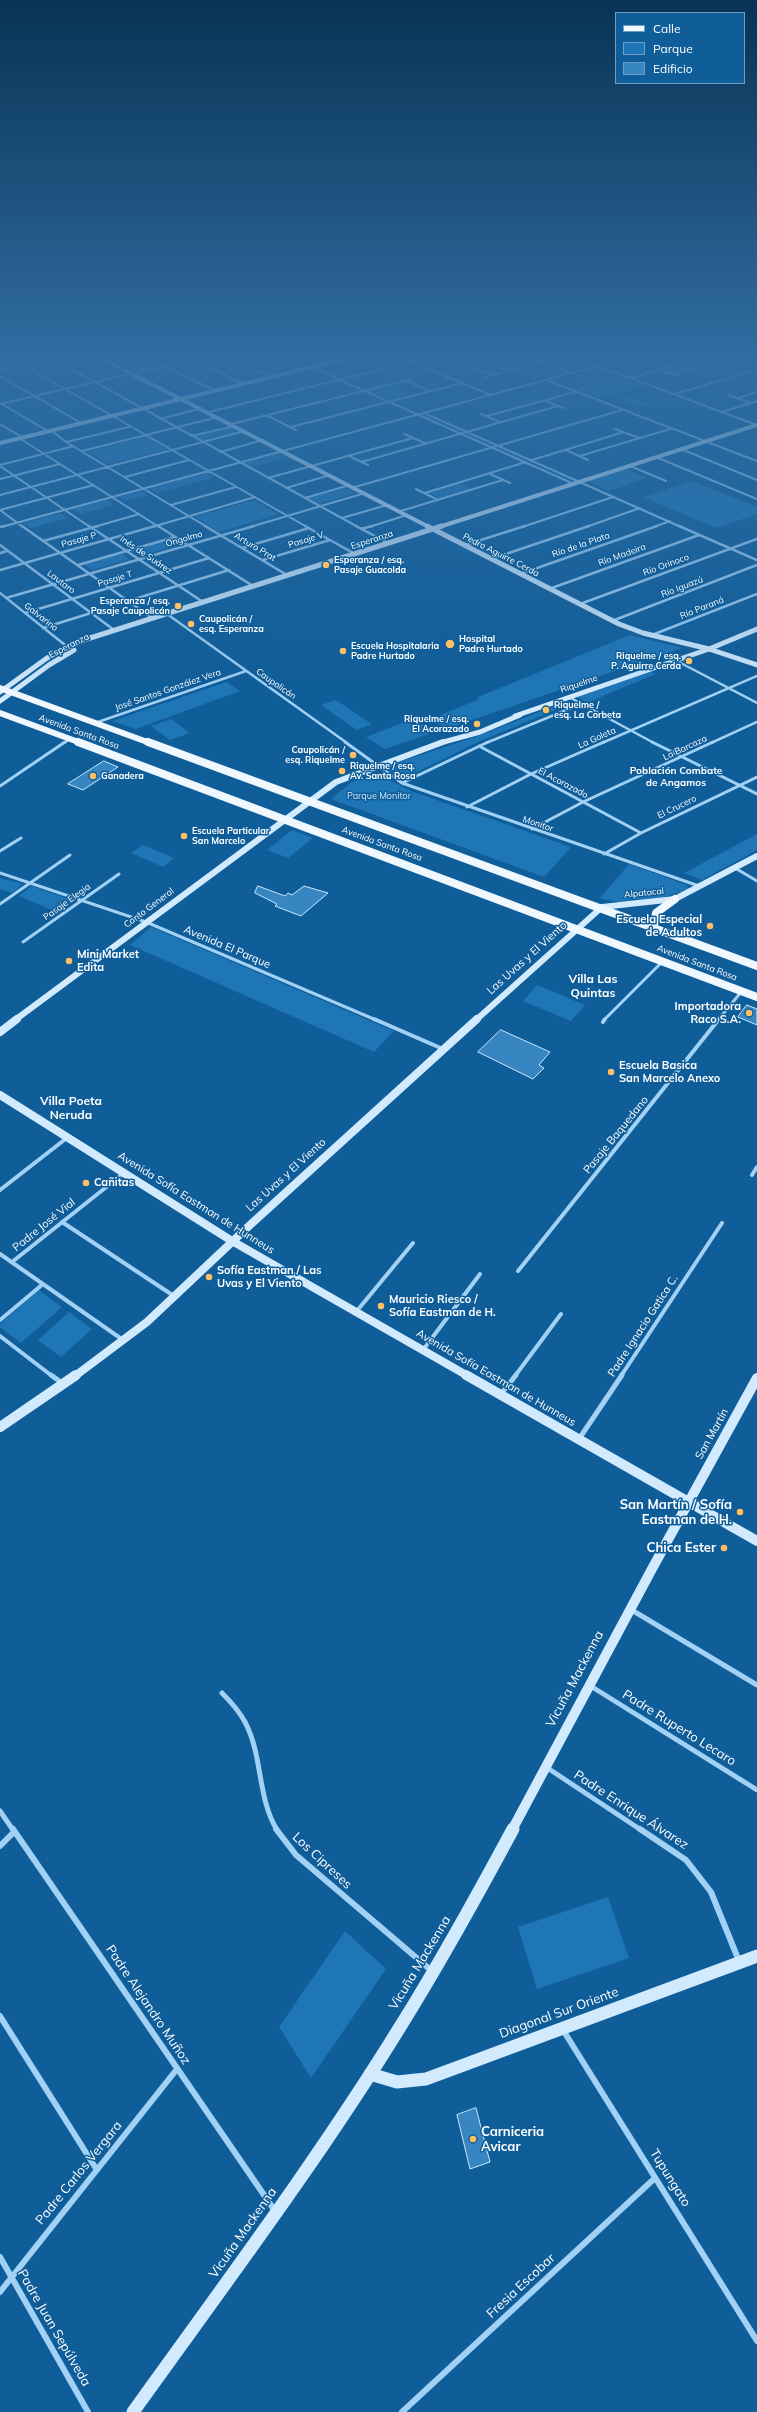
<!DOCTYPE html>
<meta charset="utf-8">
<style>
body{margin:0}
#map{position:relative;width:757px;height:2412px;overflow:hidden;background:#0f5d99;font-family:Mulish,sans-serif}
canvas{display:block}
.legend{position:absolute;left:615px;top:12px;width:130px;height:72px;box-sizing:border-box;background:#0f5d99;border:1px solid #6f9ec2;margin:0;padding:5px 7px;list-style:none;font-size:12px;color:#fff}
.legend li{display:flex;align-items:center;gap:8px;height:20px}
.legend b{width:20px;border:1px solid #6f9ec2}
</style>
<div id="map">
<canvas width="757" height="2412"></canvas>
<ul class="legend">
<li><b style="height:5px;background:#eff7ff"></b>Calle</li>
<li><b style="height:11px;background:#1e76b7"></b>Parque</li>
<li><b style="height:11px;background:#3886c1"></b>Edificio</li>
</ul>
</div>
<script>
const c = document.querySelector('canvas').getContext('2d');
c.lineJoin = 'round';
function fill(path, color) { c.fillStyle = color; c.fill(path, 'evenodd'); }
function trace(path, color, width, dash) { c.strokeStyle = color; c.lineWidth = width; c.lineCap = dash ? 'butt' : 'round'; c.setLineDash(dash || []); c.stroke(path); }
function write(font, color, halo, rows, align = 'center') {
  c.font = font + ' Mulish,sans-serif'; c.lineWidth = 3; c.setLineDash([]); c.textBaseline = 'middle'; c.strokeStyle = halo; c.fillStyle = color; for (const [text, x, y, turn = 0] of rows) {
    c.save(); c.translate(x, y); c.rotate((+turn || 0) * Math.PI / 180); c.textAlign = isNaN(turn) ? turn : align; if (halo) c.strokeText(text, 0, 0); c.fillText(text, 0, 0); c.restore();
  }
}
const green = new Path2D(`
 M107,357H143L160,365L135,371Z
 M695,360L705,363L672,373L662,370Z
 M586,374L607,382L621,378L643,386L600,398L578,389L591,385L572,377Z
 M389,385L411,394L391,400L370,391Z
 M630,396L650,404L638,407L619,400Z
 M229,428L237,432L202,441L194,436Z
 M145,437L167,449L109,464L88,452Z
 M278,453L287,458L252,467L243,463Z
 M626,469L647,478L609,491L588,481Z
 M207,473L215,477L157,493L149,488Z
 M692,481L757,507V514L716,528L643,497Z
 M459,483L470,489L440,498L430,493Z
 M344,488L355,493L319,504L308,498Z
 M141,491L148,495L125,501L118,497Z
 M107,500L115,505L80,514L72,509Z
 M254,500L278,514L219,532L195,517Z
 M60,513L68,518L31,528L23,523Z
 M169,539L178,545L141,556L132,550Z
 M121,553L129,559L92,570L83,564Z
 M630,635L682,648L446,729L431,719L479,699L478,697Z
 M651,672L655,674L587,703L577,697Z
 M226,682L240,691L136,729L112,721Z
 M336,700L372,724L357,730L321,705Z
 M567,701L572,703L478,742L403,779L388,770V767L393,764L475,737Z
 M171,719L190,733L170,740L151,726Z
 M407,721L415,726L420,724L435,732L385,749L366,737Z
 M378,774L411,791L571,847L544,877L331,799L352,782Z
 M292,830L313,838L288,858L267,850Z
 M757,834V850L702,880L684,873Z
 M143,845L174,858L163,867L131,853Z
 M629,864L687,885L688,889C663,899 626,907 600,898Z
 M0,878L23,884L12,893L0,889Z
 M31,886L75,901L59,913L19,896Z
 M151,927L394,1031L374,1052L130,945Z
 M537,985L585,1005L571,1021L523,1001Z
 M39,1290L62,1307L21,1343L0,1327V1324Z
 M69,1312L92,1329L61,1357L38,1340Z
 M608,1897L629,1958L537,1989L518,1927Z
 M345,1931L386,1969L311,2078L279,2027Z`);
const building = new Path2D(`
 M104,761L118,767L83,790L68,784Z
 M258,886L285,896L288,893L292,895L304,886L328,893L301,916L275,906L277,904L255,893Z
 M747,1005L757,1009V1025L738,1017Z
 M501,1030L550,1052L539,1065L544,1068L533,1079L478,1052Z
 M476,2108L490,2162L470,2169L457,2115Z`);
const streetFar5 = new Path2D(`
 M146,357L216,391
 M187,357L244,384
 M229,357L273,377
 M271,357L301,370
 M313,357L328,363
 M399,357L491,395
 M473,357L508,370
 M530,357L572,373
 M691,357L708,363
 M740,357L757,363
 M53,359L358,527
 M23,365L307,527
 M466,365L492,374
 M462,366L483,360
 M598,366L757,425
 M311,367L574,484
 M0,370L61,357
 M659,370L678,376
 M671,374L731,357
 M0,376L81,423
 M485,377L559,357
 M630,378L696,359
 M405,380L430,391
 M546,380L757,461
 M674,394L757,370
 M728,395L751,403
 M738,398L757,392
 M545,401L564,408
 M0,403L48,431
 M0,404L204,357
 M209,412L431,357
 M722,412L757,401
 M424,413L681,527
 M481,414L500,422
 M268,416L296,430
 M487,416L575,392
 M160,419L202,408
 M0,424L22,437
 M232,424L411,379
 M291,427L462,383
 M615,429L639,438
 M51,430L66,442L207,527
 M404,434L425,443
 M191,436L235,426
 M19,438L159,527
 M66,442L129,427
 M681,449L757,480
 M566,450L588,460
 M82,451L218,417
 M220,452L263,440
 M349,456L368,465
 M580,456L670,429
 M656,457L757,499
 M532,460L624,432
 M361,462L558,406
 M0,465L74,446
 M0,466L90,527
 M630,466L666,481
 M490,474L510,483
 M125,477L189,460
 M268,478L413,438
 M0,479L60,464
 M355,487L622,410
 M286,488L330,475
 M416,489L438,500
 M425,493L526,462
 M0,495L245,431
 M305,498L350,485
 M171,505L236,487
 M0,510L23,527
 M0,510L94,485
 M401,511L503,480
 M342,518L387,505
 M1,527L631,357
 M94,527L139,514
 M152,527L255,497
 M250,527L365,493
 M369,527L407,515
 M522,527L613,497
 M586,527L640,508
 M654,527L670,521`);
const streetFar4 = new Path2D(`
 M22,526L152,618
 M89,526L203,602
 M158,526L253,586
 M205,526L287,575
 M305,526L355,554
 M356,526L388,543
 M679,526L757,560
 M0,527L5,526
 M361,529L372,526
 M43,541L98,526
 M0,545L114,630
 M465,545L525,526
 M242,548L309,528
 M0,553L7,551
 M491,559L589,526
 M263,560L330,540
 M78,565L175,537
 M0,570L155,526
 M520,574L657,526
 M549,589L699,535
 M0,593L70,649
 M6,598L254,526
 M128,601L229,570
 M580,604L757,539
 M25,613L209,558
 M167,614L347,743
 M612,621L757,565
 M43,628L91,613
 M652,635L757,594
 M675,660L757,703
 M569,697L654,743
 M95,723L246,671
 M64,743L70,739
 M486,743L581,704
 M602,743L757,676
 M711,743L757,722`);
const streetFar3 = new Path2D(`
 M345,742L402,783L699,886
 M652,742L757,794
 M479,746L641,833
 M402,783L488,742
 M0,786L65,742
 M467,807L531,774L604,742
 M532,829L583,802L713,742
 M0,851L21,838
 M604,854L641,833L757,777
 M735,868L757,881
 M0,873L146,922L376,1020
 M0,904L70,855
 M23,942L119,874
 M604,1020L663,961
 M718,1020L742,991`);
const streetFar2 = new Path2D(`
 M374,1019L443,1049
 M603,1022L605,1019
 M752,1175L757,1167
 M0,1190L68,1137
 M62,1222L174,1296
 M0,1254L123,1340
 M12,1262L124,1173
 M518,1271L719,1019
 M356,1312L413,1243
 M0,1320L43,1284
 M0,1336L52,1376
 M423,1350L480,1274
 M515,1376L561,1314
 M621,1376L722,1223`);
const streetFar1 = new Path2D(`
 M51,1375L62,1383
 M501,1394L516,1375
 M579,1439L622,1375
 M630,1609L757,1685
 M589,1685L757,1790
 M222,1693C231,1702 239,1711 245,1722C263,1756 257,1797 277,1830
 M546,1767L641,1830
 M0,1811L13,1830`);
const street = new Path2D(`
 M13,1829L275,2211
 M276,1829L296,1855L432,1971
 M640,1829L686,1860L711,1892L739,1961
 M0,1846L14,1832
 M0,2016L97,2170
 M563,2030L757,2341
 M0,2257L88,2412
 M0,2292L177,2069
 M402,2412L655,2178`);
const secondaryFar5 = new Path2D(`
 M99,357L429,527
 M0,443L354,357
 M439,527L757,425`);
const secondaryFar4 = new Path2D(`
 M427,526L619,624L643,633L709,649L757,665
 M0,692L47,658L87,639L442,526
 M0,701L49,665L74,650
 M515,716L709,649L757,629
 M440,743L480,732L520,715`);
const secondaryFar3 = new Path2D(`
 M15,1020L336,782L443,742
 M476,1020L602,907L675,899L757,856`);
const secondaryFar2 = new Path2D(`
 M0,1032L17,1019
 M0,1095L232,1241L468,1376
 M75,1376L147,1322L250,1225L477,1019`);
const secondaryFar1 = new Path2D(`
 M466,1375L757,1541
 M0,1427L76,1375
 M512,1830L653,1567L757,1378`);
const secondary = new Path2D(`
 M370,2074L397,2082L426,2079L757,1956
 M133,2412C224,2285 318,2160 400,2027C440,1963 477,1896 513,1829`);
const primaryFar1 = new Path2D(`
 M0,688L150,743
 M0,713L81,743`);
const primary = new Path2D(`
 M78,742L757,997
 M148,742L757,966
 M654,926L656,913L675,899`);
const markers = [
 [326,565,4,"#ffbf65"],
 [178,606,4,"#ffbf65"],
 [191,624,4,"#ffbf65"],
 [450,644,5,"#ffbf65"],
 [343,651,4,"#ffbf65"],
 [689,661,4,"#ffbf65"],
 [546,710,4,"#ffbf65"],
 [477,724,4,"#ffbf65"],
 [353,755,4,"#ffbf65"],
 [342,771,4,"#ffbf65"],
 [93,776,4,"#ffbf65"],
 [184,836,4,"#ffbf65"],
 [710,926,4,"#ffbf65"],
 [69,961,4,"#ffbf65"],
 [749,1013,4,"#ffbf65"],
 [611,1072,4,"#ffbf65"],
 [86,1183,4,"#ffbf65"],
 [209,1277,4,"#ffbf65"],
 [381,1306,4,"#ffbf65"],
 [740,1512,4,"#ffbf65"],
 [724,1548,4,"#ffbf65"],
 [473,2139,4,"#ffbf65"]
];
const farStreetnames = [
 ["Ongolmo",184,539,-16],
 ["Pasaje P",79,540,-16],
 ["Pasaje V",306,540,-17],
 ["Esperanza",372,540,-18],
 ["Río de la Plata",581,545,-19],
 ["Arturo Prat",255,547,31],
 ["Inés de Suárez",146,555,34],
 ["Pedro Aguirre Cerda",501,555,27],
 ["Río Madeira",622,555,-20],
 ["Río Orinoco",666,565,-20],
 ["Pasaje T",115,579,-17],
 ["Lautaro",61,582,37],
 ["Río Iguazú",682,587,-21],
 ["Río Paraná",702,608,-22],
 ["Galvarino",41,617,38],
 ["Esperanza",69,646,-27],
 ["Caupolicán",276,684,35],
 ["Riquelme",579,684,-19],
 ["José Santos González Vera",168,690,-19],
 ["Avenida Santa Rosa",79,732,20],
 ["La Goleta",597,738,-24],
 ["La Barcaza",685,748,-25],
 ["El Acorazado",563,783,28],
 ["El Crucero",677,807,-26],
 ["Monitor",538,824,19],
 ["Avenida Santa Rosa",382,844,20],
 ["Alpatacal",644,893,-6],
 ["Pasaje Elegia",67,902,-36],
 ["Canto General",149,908,-37],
 ["Avenida Santa Rosa",697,963,21]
];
const farPoinames = [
 ["Esperanza / esq.",334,560],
 ["Pasaje Guacolda",334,570],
 ["Esperanza / esq.",170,601,"right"],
 ["Pasaje Caupolicán",170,611,"right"],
 ["Caupolicán /",199,619],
 ["esq. Esperanza",199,629],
 ["Hospital",459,639],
 ["Padre Hurtado",459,649],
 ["Escuela Hospitalaria",351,646],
 ["Padre Hurtado",351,656],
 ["Riquelme / esq.",681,656,"right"],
 ["P. Aguirre Cerda",681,666,"right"],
 ["Riquelme /",554,705],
 ["esq. La Corbeta",554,715],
 ["Riquelme / esq.",469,719,"right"],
 ["El Acorazado",469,729,"right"],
 ["Caupolicán /",345,750,"right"],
 ["esq. Riquelme",345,760,"right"],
 ["Riquelme / esq.",350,766],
 ["Av. Santa Rosa",350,776],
 ["Ganadera",101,776],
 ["Escuela Particular",192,831],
 ["San Marcelo",192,841]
];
const farParknames = [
 ["Parque Monitor",379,796]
];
const farNeighbourhoodnames = [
 ["Población Combate",676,771],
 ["de Angamos",676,783]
];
const poiNames = [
 ["Escuela Especial",702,920,"right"],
 ["de Adultos",702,933,"right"],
 ["Mini Market",77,955],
 ["Edita",77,968],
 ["Importadora",741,1007,"right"],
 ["Raco S.A.",741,1020,"right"],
 ["Escuela Basica",619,1066],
 ["San Marcelo Anexo",619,1079],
 ["Cañitas",94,1183],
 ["Sofía Eastman / Las",217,1271],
 ["Uvas y El Viento",217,1284],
 ["Mauricio Riesco /",389,1300],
 ["Sofía Eastman de H.",389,1313]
];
const streetNames = [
 ["Avenida El Parque",227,947,23],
 ["Las Uvas y El Viento",527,958,-42],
 ["Pasaje Baquedano",616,1135,-51],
 ["Las Uvas y El Viento",286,1175,-42],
 ["Avenida Sofía Eastman de Hunneus",196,1203,32],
 ["Padre José Vial",44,1225,-39],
 ["Padre Ignacio Gatica C.",643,1326,-57],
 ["Avenida Sofía Eastman de Hunneus",496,1378,30],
 ["San Martín",712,1434,-61]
];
const neighbourhoodNames = [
 ["Villa Las",593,979],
 ["Quintas",593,993],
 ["Villa Poeta",71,1101],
 ["Neruda",71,1115]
];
const nearPoinames = [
 ["San Martín / Sofía",732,1505],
 ["Eastman de H.",732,1520],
 ["Chica Ester",716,1548],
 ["Carniceria",481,2132,"left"],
 ["Avicar",481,2147,"left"]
];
const nearStreetnames = [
 ["Vicuña Mackenna",575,1679,-62],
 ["Padre Ruperto Lecaro",679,1728,32],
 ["Padre Enrique Álvarez",631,1810,33],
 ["Los Cipreses",322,1861,43],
 ["Vicuña Mackenna",420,1963,-59],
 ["Padre Alejandro Muñoz",148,2005,56],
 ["Diagonal Sur Oriente",559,2013,-20],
 ["Padre Carlos Vergara",79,2173,-51],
 ["Tupungato",670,2178,58],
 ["Vicuña Mackenna",243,2233,-55],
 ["Fresia Escobar",521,2286,-43],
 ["Padre Juan Sepúlveda",54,2328,60]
];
fill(green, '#1e76b7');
fill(building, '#3886c1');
trace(building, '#cae8fe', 1);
trace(streetFar5, '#a1d1f5', 2);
trace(streetFar4, '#a1d1f5', 2.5);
trace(streetFar3, '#a1d1f5', 3);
trace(streetFar2, '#a1d1f5', 4);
trace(streetFar1, '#a1d1f5', 5);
trace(street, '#a1d1f5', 6);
trace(secondaryFar5, '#d1eafe', 4);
trace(secondaryFar4, '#d1eafe', 5);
trace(secondaryFar3, '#d1eafe', 6);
trace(secondaryFar2, '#d1eafe', 8);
trace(secondaryFar1, '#d1eafe', 10);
trace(secondary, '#d1eafe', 13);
trace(primaryFar1, '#eff7ff', 6);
trace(primary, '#eff7ff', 8);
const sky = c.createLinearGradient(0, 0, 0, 695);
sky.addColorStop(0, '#083354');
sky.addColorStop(0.51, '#316da2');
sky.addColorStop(1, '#316da200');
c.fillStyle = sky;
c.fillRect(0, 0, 757, 695);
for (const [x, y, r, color] of markers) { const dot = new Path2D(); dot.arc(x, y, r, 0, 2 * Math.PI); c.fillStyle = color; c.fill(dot); trace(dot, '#0f5d99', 1.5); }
write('9px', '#fff', '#0f5d99', farStreetnames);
write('bold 9px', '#fff', '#0f5d99', farPoinames, 'left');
write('9px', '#cae8fe', '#0f5d99', farParknames);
write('bold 10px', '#fff', '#0f5d99', farNeighbourhoodnames);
write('bold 11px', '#fff', '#0f5d99', poiNames, 'left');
write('11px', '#fff', '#0f5d99', streetNames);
write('bold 12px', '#fff', '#0f5d99', neighbourhoodNames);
write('bold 13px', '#fff', '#0f5d99', nearPoinames, 'right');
write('13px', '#fff', '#0f5d99', nearStreetnames);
</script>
